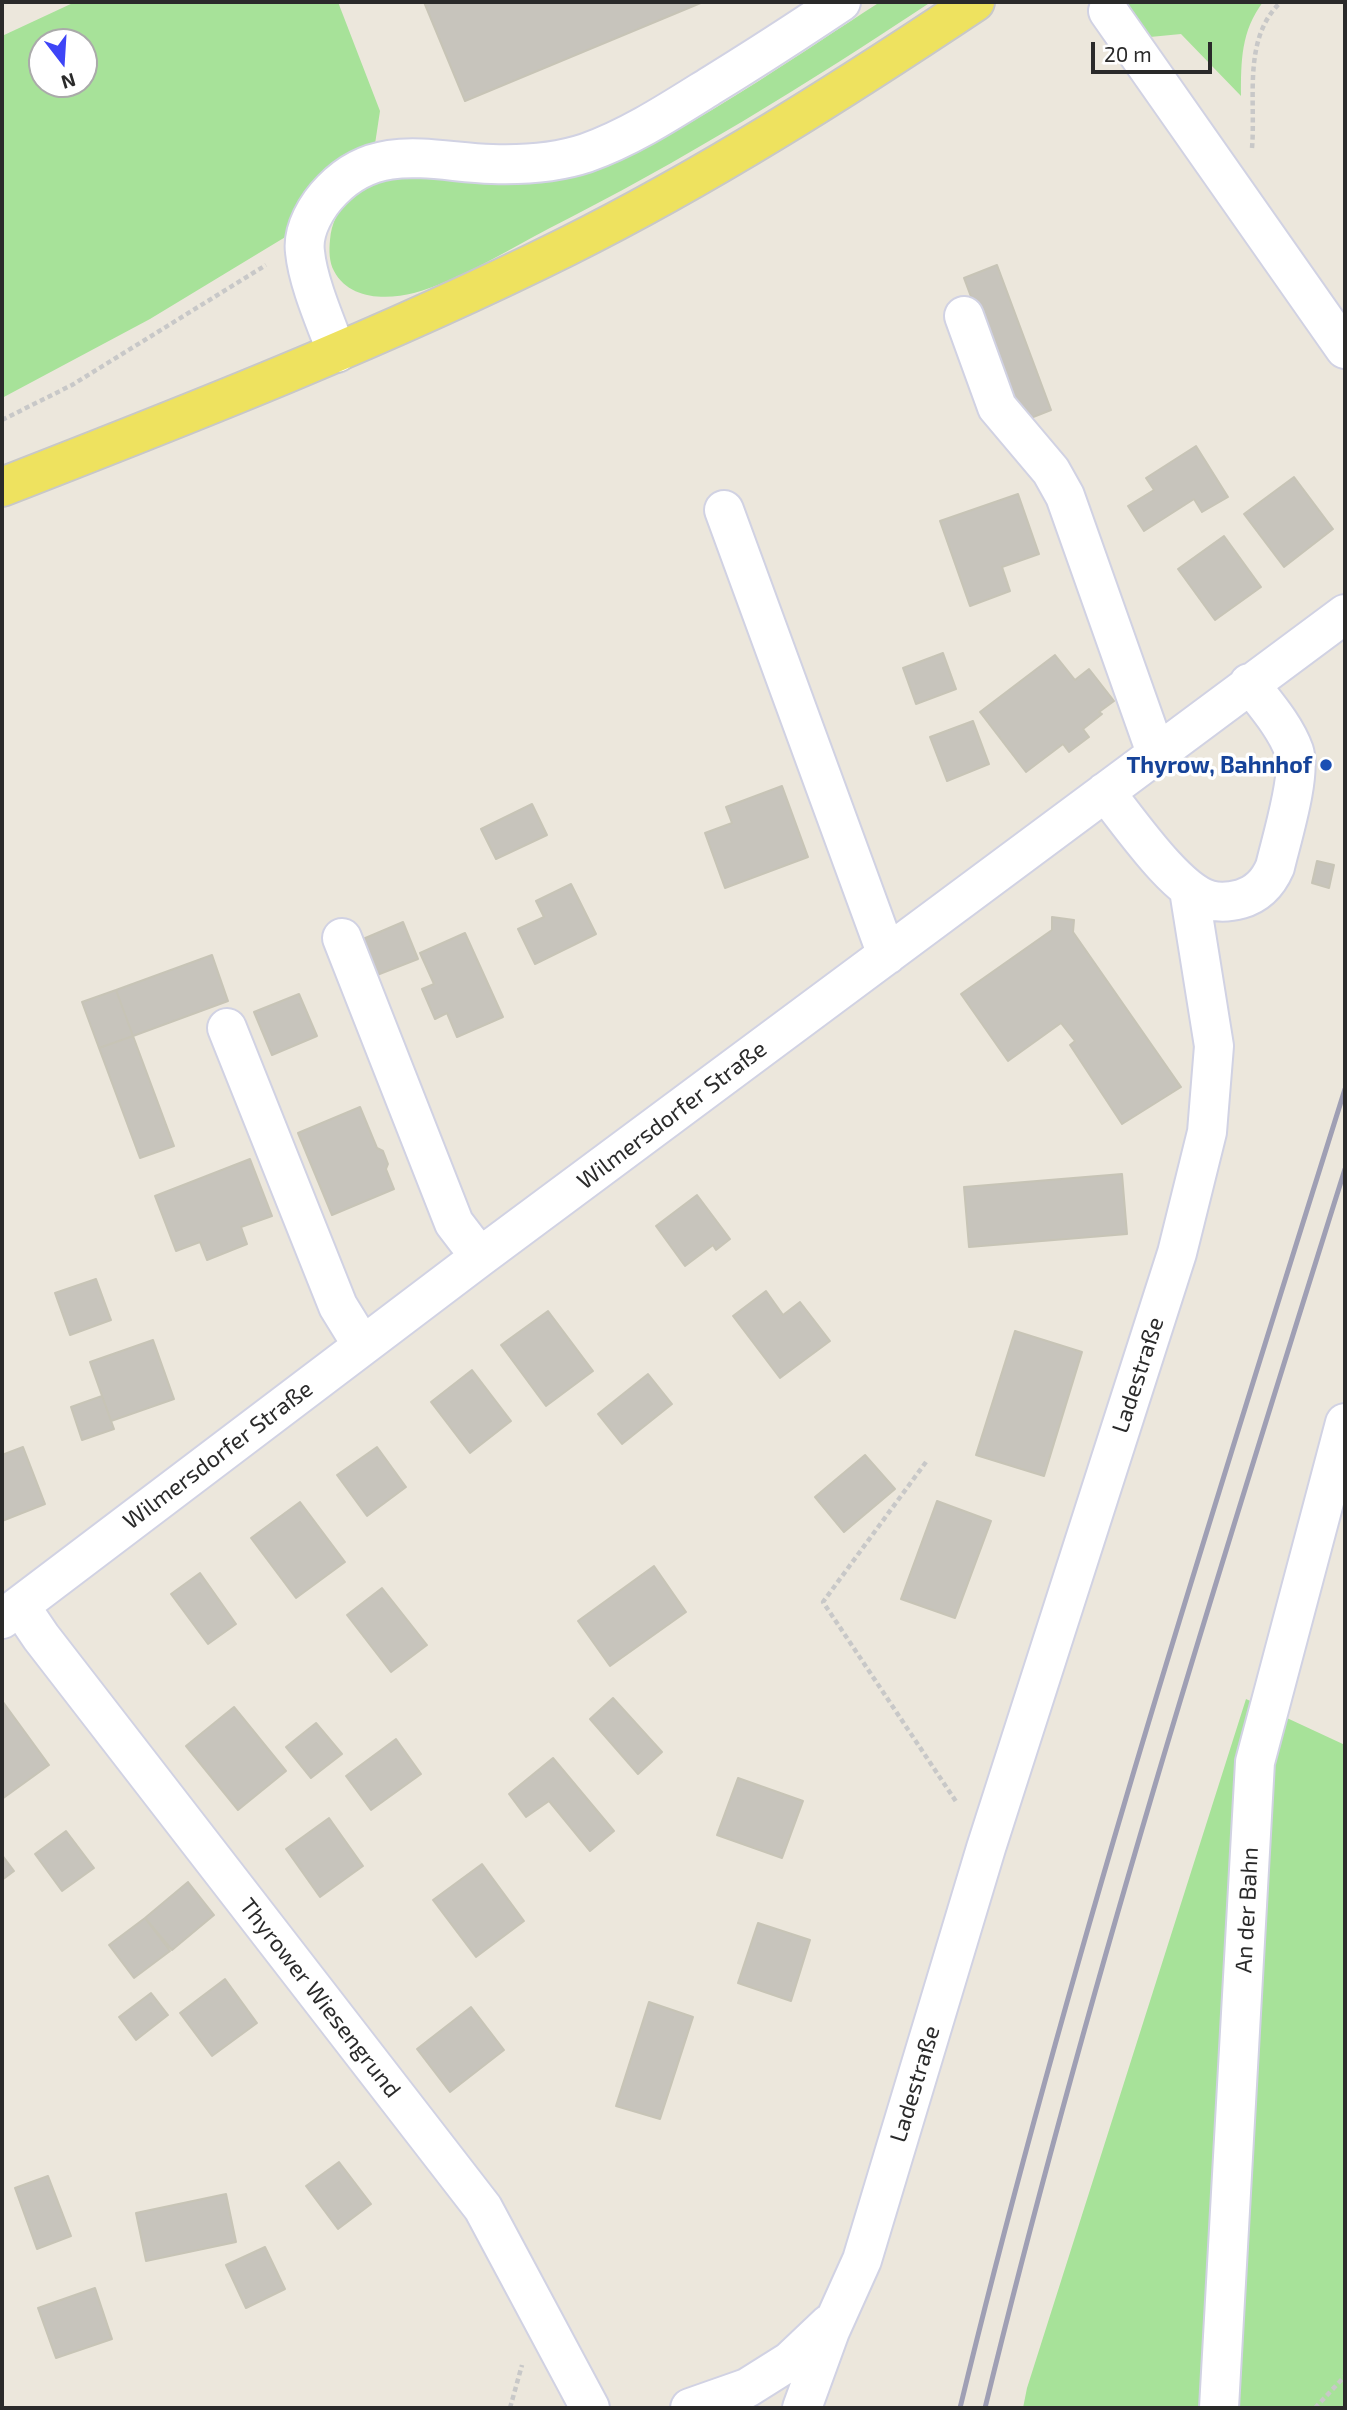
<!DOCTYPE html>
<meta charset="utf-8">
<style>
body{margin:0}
#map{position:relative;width:1347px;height:2410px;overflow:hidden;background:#ece7dc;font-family:"Exo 2",sans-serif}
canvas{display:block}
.frame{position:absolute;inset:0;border:4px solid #2a2a2a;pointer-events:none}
.north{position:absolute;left:28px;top:28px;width:70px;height:70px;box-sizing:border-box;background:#fff;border:2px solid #aaa;border-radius:50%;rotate:163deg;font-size:19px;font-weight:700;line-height:28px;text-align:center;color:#2a2a2a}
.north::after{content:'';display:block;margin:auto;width:24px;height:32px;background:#3e45f7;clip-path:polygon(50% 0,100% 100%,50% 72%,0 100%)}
.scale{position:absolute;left:1091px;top:42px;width:121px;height:32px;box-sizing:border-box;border:4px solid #2a2a2a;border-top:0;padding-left:9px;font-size:21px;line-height:24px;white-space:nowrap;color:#2a2a2a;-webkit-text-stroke:5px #fff;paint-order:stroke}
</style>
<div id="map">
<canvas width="1347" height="2410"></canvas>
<div class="frame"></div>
<div class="north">N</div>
<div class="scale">20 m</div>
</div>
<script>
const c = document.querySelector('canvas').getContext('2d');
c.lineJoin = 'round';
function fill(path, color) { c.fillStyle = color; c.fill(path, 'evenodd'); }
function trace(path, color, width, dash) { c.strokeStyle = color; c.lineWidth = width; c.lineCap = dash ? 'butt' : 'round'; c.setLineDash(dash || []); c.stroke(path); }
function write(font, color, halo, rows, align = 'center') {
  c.font = font + ' "Exo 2",sans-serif'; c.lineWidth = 7; c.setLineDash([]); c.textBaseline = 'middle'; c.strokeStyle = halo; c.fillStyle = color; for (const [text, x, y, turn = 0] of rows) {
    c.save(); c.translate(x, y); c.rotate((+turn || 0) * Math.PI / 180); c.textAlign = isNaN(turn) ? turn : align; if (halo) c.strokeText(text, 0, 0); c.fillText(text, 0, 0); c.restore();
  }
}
const green = new Path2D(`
 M75,2H338L380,111L375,144L334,163L303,194L287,236L150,319L2,398V36ZM42,42H84V84H42Z
 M880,2H931C807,84 681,162 548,229C506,251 460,280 414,293C387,300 349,300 334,271C329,262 329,250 330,240C333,206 356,190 386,178L634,153C720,110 799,54 880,2Z
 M1115,2H1263C1241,31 1241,61 1241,96L1181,34L1150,37Z
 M1246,1699L1345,1745V2408H1023L1027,2388Z`);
const building = new Path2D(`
 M424,2H703L465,101Z
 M997,265L1051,410L1018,423L964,278Z
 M1196,446L1228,497L1202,512L1194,499L1144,531L1128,506L1154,490L1146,478Z
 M1294,477L1333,529L1284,567L1244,514Z
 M1018,494L1039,554L1002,567L1010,591L970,606L940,521Z
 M1224,536L1261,587L1215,620L1178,569Z
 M943,653L956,689L916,704L903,668Z
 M1055,655L1075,680L1089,669L1114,701L1099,712L1102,714L1083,729L1089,737L1069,752L1063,744L1026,772L980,712Z
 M973,721L989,764L947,781L930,737Z
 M782,786L808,857L725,888L705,833L732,823L726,807Z
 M532,804L547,835L496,859L481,829Z
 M1317,861L1334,865L1329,888L1312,883Z
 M571,884L596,934L535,964L518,929L544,917L536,901Z
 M1052,917L1074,920L1073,932L1181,1087L1122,1124L1070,1045L1075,1041L1061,1023L1008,1061L961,994L1052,930Z
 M403,922L418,959L377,975L363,939Z
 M465,933L503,1017L457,1037L447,1013L435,1019L422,989L434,984L420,953Z
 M212,955L228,1001L133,1036L116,990Z
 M116,990L133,1036L99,1048L82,1002Z
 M299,994L317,1036L272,1055L254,1012Z
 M133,1036L174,1146L140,1158L99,1048Z
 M360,1107L377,1148L383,1151L388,1164L386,1169L394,1189L332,1215L298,1133Z
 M250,1159L272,1216L241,1227L247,1244L207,1260L200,1242L176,1251L155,1196Z
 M1122,1174L1127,1234L969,1247L964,1187Z
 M697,1195L730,1239L716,1250L713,1245L685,1266L656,1226Z
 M96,1279L111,1320L70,1335L55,1293Z
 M766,1291L783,1315L800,1302L830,1341L780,1378L733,1316Z
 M548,1311L593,1371L546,1406L501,1345Z
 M1015,1331L1082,1352L1044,1476L976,1455Z
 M153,1340L174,1399L111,1421L90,1362Z
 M472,1370L511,1421L470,1453L431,1402Z
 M648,1374L672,1404L622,1444L598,1414Z
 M102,1396L114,1429L82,1440L71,1407Z
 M23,1447L45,1504L2,1521V1455Z
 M377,1447L406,1487L367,1516L337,1475Z
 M865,1455L895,1489L844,1532L815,1497Z
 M937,1501L991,1521L955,1618L901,1599Z
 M300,1502L345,1562L296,1598L251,1538Z
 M654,1566L686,1612L610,1666L578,1621Z
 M200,1573L236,1624L208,1644L171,1594Z
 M382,1588L427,1645L391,1672L347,1615Z
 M613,1698L662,1752L638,1774L590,1719Z
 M3,1702L49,1765L2,1799V1703Z
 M234,1707L286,1771L238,1810L186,1746Z
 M316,1723L342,1754L311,1778L286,1747Z
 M396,1739L421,1774L371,1810L346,1776Z
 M553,1758L614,1831L590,1851L549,1801L526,1817L509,1794Z
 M738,1778L803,1801L782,1858L717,1835Z
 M329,1818L363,1866L320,1897L286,1849Z
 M66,1831L94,1868L62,1891L35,1854Z
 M2,1855L14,1871L2,1880Z
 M482,1864L524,1921L476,1957L433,1900Z
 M188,1882L214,1915L172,1950L145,1918Z
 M145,1918L170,1951L134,1978L109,1945Z
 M758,1923L810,1940L791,2001L738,1983Z
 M225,1979L257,2023L212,2056L180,2013Z
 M151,1993L168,2015L136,2040L119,2017Z
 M649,2002L693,2017L660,2119L616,2106Z
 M471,2007L504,2050L450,2092L417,2049Z
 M339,2162L371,2204L338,2229L306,2186Z
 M48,2176L71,2236L37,2249L15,2188Z
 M226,2194L236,2242L146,2261L136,2213Z
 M265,2247L285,2289L246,2308L226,2265Z
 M95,2288L112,2339L56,2358L38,2308Z`);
const path = new Path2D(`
 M1252,148C1256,100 1242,38 1281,2
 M2,420L72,385L266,265
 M926,1462L823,1602L957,1803
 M510,2408L522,2365
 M1315,2408L1345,2376`);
const minor = new Path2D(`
 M1108,11L1345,349
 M964,316L997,407L1051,471L1065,496L1156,753
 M337,353C326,323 308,283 305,252C302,230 317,205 332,190C378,142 433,162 492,164C523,165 556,163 586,153C631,137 672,110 712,85C756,58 799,30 841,2
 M724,510L887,955
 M1105,792C1128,820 1175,890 1209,900C1220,903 1230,902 1241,899C1258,894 1268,883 1275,867C1281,841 1302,774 1294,751C1285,726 1265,704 1249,683
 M342,938L454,1223L480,1257
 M227,1028L338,1306L362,1345
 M20,1606L41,1637L483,2208L590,2408
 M2,1619L480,1257L1345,614
 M690,2408L747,2388L790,2361L829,2324
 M802,2408L830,2331L862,2260L986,1848L1177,1253L1207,1132L1214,1046L1189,890
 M1219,2408L1255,1762L1345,1423`);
const major = new Path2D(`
 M2,487C192,413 383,338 566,247C708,176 843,90 975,2`);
const rail = new Path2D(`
 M960,2408C1068,1963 1208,1526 1345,1089
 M985,2408C1087,1990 1216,1579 1345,1169`);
const markers = [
 [1326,765,7,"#1a4fb4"]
];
const transitNames = [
 ["Thyrow, Bahnhof",1312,765]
];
const streetNames = [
 ["Wilmersdorfer Straße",672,1115,-37],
 ["Ladestraße",1138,1375,-72],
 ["Wilmersdorfer Straße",218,1455,-37],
 ["An der Bahn",1247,1910,-87],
 ["Thyrower Wiesengrund",320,1998,52],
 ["Ladestraße",915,2084,-73]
];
fill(green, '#a7e299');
fill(building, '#c7c4bc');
trace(building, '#c7c4b6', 2);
trace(minor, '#d1d2e3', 42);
trace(major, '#c8c8c8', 42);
trace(path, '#c8c8c8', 4.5, [5, 3.5]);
trace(minor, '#fff', 38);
trace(major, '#eee25f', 38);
trace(rail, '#9f9fb4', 5);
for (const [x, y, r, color] of markers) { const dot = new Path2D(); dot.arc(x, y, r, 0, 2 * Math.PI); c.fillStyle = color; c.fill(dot); trace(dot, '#fff', 2.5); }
write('bold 23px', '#164399', '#fff', transitNames, 'right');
write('23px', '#2a2a2a', '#fff', streetNames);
</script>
